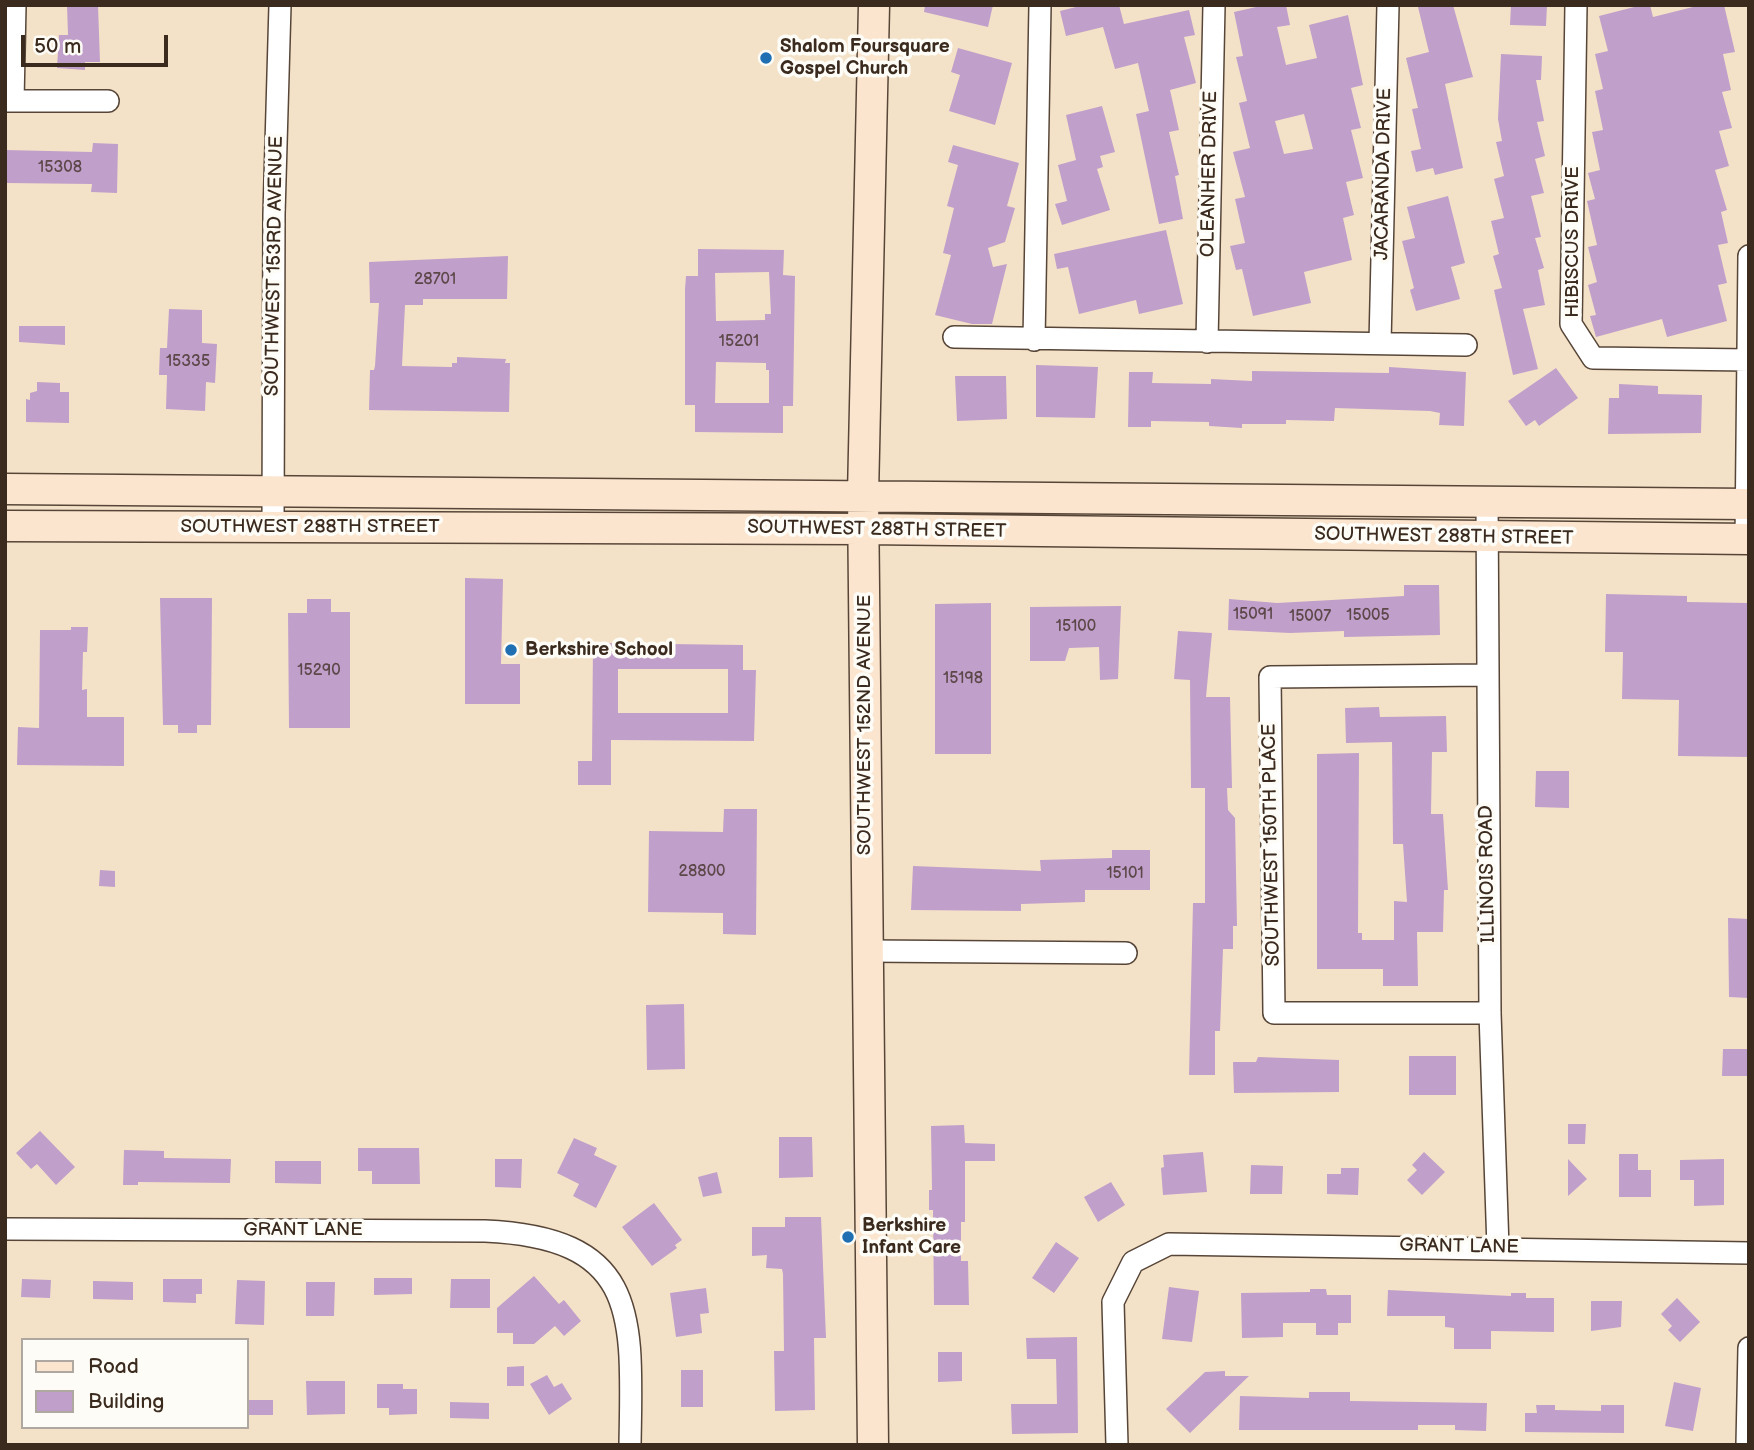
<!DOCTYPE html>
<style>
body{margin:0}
#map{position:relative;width:1754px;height:1450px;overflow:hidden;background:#f4e2c8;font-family:"Balsamiq Sans",sans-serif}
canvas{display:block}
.frame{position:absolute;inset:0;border:7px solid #3b2a1e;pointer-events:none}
.legend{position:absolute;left:21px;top:1338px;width:228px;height:91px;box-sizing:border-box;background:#fdfcf7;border:2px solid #afa8a0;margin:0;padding:9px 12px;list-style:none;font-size:21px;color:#3b2a1e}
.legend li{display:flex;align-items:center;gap:14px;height:35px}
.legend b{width:35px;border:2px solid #afa8a0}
.scale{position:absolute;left:21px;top:35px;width:147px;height:32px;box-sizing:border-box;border:4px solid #3b2a1e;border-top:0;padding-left:9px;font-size:21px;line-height:24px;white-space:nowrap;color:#3b2a1e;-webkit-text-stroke:5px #fdfcf7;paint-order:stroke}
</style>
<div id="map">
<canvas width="1754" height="1450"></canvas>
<div class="frame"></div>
<ul class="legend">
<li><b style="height:9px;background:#fce5cf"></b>Road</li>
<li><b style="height:19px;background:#c09fca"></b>Building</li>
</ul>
<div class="scale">50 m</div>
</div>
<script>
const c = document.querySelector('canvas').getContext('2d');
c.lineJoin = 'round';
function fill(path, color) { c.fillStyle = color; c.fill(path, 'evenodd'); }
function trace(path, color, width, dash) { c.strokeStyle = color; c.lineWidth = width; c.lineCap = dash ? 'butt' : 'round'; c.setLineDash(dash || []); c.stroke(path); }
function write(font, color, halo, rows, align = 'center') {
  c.font = font + ' "Balsamiq Sans",sans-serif'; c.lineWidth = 7; c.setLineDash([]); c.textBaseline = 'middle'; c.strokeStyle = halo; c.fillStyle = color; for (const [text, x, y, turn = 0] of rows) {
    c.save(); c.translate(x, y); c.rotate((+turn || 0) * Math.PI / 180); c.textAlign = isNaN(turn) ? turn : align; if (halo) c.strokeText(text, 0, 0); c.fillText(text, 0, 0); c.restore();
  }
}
const building = new Path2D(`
 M67,5H98L100,62H85V70L57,68L59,35H68Z
 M925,5H993L988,27L924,12Z
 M1084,5H1119L1124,24L1189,10L1195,35L1184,37L1196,83L1170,90L1179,130L1169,132L1179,175L1175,176L1183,219L1159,224L1136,114L1149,111L1138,63L1115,69L1103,27L1066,36L1060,11Z
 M1265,5H1286L1290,25L1277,27L1286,65L1317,58L1309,25L1348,15L1363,85L1351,88L1361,128L1351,130L1363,178L1346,182L1354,215L1343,218L1352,260L1304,272L1311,303L1253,316L1242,269L1236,270L1230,246L1245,243L1235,199L1245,197L1233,152L1250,148L1239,103L1247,101L1236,57L1243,56L1234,12ZM1304,114L1313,149L1284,154L1275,121Z
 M1426,5H1453L1473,77L1445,84L1463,168L1435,175L1433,168L1416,172L1411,151L1421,149L1412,109L1418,108L1406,58L1429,52L1418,7Z
 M1511,5H1547L1546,26L1510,25Z
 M1642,5H1650L1653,17L1701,5H1724L1735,52L1723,54L1731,90L1722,92L1732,128L1719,131L1729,166L1715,170L1727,210L1721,212L1728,243L1718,245L1727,283L1718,285L1727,321L1667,337L1662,319L1596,337L1590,316L1596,315L1588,285L1597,282L1588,247L1597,245L1587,201L1595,199L1588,173L1600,170L1592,132L1603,130L1595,91L1603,89L1595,54L1608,51L1599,16Z
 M958,48L1012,63L995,125L949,111L960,75L951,72Z
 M1501,54L1542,56L1541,80H1536L1544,121L1537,122L1545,156L1535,159L1544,193L1531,196L1541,237L1535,238L1544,268L1538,270L1545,305L1523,309L1538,369L1513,375L1494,290L1502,288L1493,256L1499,254L1491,221L1504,218L1494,179L1504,176L1496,142L1502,141L1498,119Z
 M1102,106L1115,152L1100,156L1103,167L1097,169L1110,210L1062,225L1055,204L1067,201L1058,165L1076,160L1066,115Z
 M93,143L118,144L117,193L91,192L92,184L5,183V150L92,152Z
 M953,145L1019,163L1007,206L1015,208L1005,242L988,248L993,267L1007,264L992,324H972L935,315L951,255L943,253L954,208L947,206L958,165L948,162Z
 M1448,196L1465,263L1451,267L1460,299L1416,311L1410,290L1414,288L1402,241L1415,238L1407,207Z
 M1166,230L1183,304L1139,314L1136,300L1079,314L1068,267L1057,269L1054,254Z
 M698,249L784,250L783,275L795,276L793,406H783V433L695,432V405H685V289L686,276H698ZM769,272L771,314H765V320L716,321L715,273ZM716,362L766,363V370H769V403H715Z
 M508,256L507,299H423V305H405L402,366L452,367V363H457V357L506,359L505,363H510L509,412L369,410L370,370H374L375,366L379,303H370L369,262Z
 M169,309L202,310V343L217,344L215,383L206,382L205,411L166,409L167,375H159L160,348H167Z
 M19,326H65V345L19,342Z
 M1036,365L1098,367L1095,418L1036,417Z
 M1389,367L1466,372L1464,426L1439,425L1440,413L1430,411L1335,408L1334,421L1286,420V424H1242V428L1209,426V422L1151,421V427H1128L1129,372H1153L1152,383L1211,384V379L1252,381V371L1389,373Z
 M1556,368L1578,398L1539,426L1535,420L1526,426L1508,401Z
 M955,376H1006L1007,419L957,421Z
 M37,382L60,383V392H69V423L26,422V399L30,400V393L37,391Z
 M1619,384L1658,386V394L1702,395L1701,433L1608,434L1609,398H1619Z
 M465,578L503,579L501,664H520V704H465Z
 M1404,585H1439L1440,635L1344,637V631L1290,633L1228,630L1229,599L1277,603L1404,596Z
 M1606,594L1687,596V602L1749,603V757L1678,756L1679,700L1622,699L1623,652H1605Z
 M160,598H212L211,725H197V733H178V725H163Z
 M307,599H331V612H350V728H289L288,613H307Z
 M991,603V754H935V604Z
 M1121,606L1118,679L1100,680L1099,647L1069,648L1065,661H1030V607Z
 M71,627H88L87,652H83L82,690L87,689V717H124V766L17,765L18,727L39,728L40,630H71Z
 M1178,631L1212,633L1206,697H1230L1232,788H1227L1228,810L1235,818L1237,926H1233V949H1223L1220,1031H1215V1075H1189L1193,903H1205V788H1191L1190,680L1174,679Z
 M593,643L743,645V670H756L754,741L611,740V785H578V761H592ZM618,669H728V713H618Z
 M1379,707L1380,717L1446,716L1447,752H1432L1431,814H1443L1448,890H1444L1443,932H1417L1418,986H1383V969H1317V754L1359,753L1358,933H1362V940H1394V901L1407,902L1403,844H1393L1392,742L1346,743L1345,708Z
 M1536,771H1569V808L1535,807Z
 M724,809H757L756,935L723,934V913L648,912L649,831L723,832Z
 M1112,850H1150V890H1085V902L1021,904V911L911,910L913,866L1041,871L1040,860L1112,858Z
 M100,870L115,871V887L99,886Z
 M1728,918L1749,919V998L1729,997Z
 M684,1004L685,1069L647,1070L646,1005Z
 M1723,1049H1749V1076H1722Z
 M1409,1056H1456V1095H1409Z
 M1258,1057L1339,1060V1092L1234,1093L1233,1062H1256Z
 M1568,1124H1586L1585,1144H1568Z
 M964,1125L965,1143L995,1144V1161H965V1222H961V1261H968L969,1305H934L933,1210H929V1190H932L931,1126Z
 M40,1131L75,1167L56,1185L37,1164L31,1169L16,1153Z
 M779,1137H812L813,1177L779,1178Z
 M574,1138L597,1148L594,1155L617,1166L596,1208L573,1196L579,1184L557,1173Z
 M358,1148H419L420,1184H372V1171H358Z
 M124,1150L164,1151V1158L231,1159L230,1183L138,1182V1185H123Z
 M1203,1152L1207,1192L1163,1195L1161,1168L1164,1167L1163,1155Z
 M1424,1152L1445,1172L1422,1195L1407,1180L1417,1170L1412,1165Z
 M1619,1154H1638V1170H1651V1197H1619Z
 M495,1159H522L521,1188L495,1187Z
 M1568,1159L1587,1179L1568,1196Z
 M1724,1159V1205L1694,1206V1180H1680V1160Z
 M275,1161H321V1184L275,1183Z
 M1251,1165L1283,1166L1282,1194H1250Z
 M1341,1168H1359L1358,1195L1327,1194V1174H1341Z
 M717,1172L722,1193L703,1197L698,1177Z
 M1111,1182L1125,1205L1098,1222L1084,1197Z
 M654,1203L682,1240L675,1245L677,1248L652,1266L622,1227Z
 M785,1217H821L826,1338H814L815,1410L775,1411L774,1351H784L783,1274L782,1269L766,1268L767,1255L752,1256V1227H785Z
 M1056,1242L1079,1258L1054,1293L1032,1278Z
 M534,1276L559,1304L564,1300L581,1321L564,1336L555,1326L534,1344H513V1333H497V1308Z
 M374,1278H412V1294L374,1295Z
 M22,1279L51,1280L50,1298L21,1297Z
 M163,1279H202V1294H196V1303L163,1302Z
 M451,1279H490V1308H450Z
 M237,1280L265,1281L264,1325L235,1324Z
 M93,1281L133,1282V1300L93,1299Z
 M306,1282H335L334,1316H306Z
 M1169,1287L1199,1291L1192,1342L1162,1339Z
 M706,1288L709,1313L700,1314L702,1333L676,1337L670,1293Z
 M1310,1289H1326L1327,1295H1351V1323H1338V1335H1316V1323H1283V1337L1242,1338L1241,1293L1310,1292Z
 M1388,1290L1511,1296V1293H1526V1298H1554V1332L1491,1331V1349H1454V1328L1445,1327V1316H1387Z
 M1677,1298L1700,1322L1680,1342L1668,1330L1672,1326L1661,1314Z
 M1591,1301H1622L1621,1327L1591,1331Z
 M1077,1337L1078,1433L1012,1434L1011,1404H1057L1056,1359H1027L1026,1338Z
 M938,1352H962V1381L938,1382Z
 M524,1366V1386H507V1367Z
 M681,1370H703V1407H681Z
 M1225,1371V1376H1249L1190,1433L1166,1409L1205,1372Z
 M547,1375L554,1387L562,1383L572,1399L549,1415L530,1384Z
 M306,1381H345V1414L307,1415Z
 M1674,1382L1701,1388L1693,1431L1665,1426Z
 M377,1384H403V1389H417V1414L389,1415V1408H377Z
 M1309,1392H1350V1401L1487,1403L1486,1431L1455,1430V1425H1418V1430H1239L1240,1396L1309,1398Z
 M247,1400H273V1415H247Z
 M450,1402L489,1403V1419L450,1418Z
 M1536,1405H1555V1410L1601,1411V1405H1624V1433L1525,1432V1413H1537Z`);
const street = new Path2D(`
 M1576,5L1571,324L1593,358L1749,360
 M5,101H108
 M13,101L15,5
 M954,337L1466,345
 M1034,340L1040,5
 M1207,342L1214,5
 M1380,343L1388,5
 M1487,500L1490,1013L1498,1248
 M273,527L274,214L280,5
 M1746,539L1749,256
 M1486,675L1270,677L1274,1013H1490
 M867,951L1126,953
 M5,1229L485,1231C641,1238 632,1317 630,1445
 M1117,1445L1113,1302L1133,1262L1169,1244L1749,1253
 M1747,1445L1749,1348`);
const secondary = new Path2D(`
 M5,489L1749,504
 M5,526L864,529L1749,539
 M873,1445L863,495L874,5`);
const markers = [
 [766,58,7,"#1f6fb2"],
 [511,650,7,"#1f6fb2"],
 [848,1237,7,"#1f6fb2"]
];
const numberNames = [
 ["15308",60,168],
 ["28701",435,280],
 ["15201",739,342],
 ["15335",188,362],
 ["15091",1253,615],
 ["15005",1368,616],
 ["15007",1310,617],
 ["15100",1076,627],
 ["15290",319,671],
 ["15198",963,679],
 ["28800",702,872],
 ["15101",1125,874]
];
const poiNames = [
 ["Shalom Foursquare",780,47],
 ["Gospel Church",780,69],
 ["Berkshire School",525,650],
 ["Berkshire",862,1226],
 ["Infant Care",862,1248]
];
const streetNames = [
 ["OLEANHER DRIVE",1210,174,-89],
 ["JACARANDA DRIVE",1384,174,-89],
 ["HIBISCUS DRIVE",1573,242,-90],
 ["SOUTHWEST 153RD AVENUE",275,266,-89],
 ["SOUTHWEST 288TH STREET",310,527],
 ["SOUTHWEST 288TH STREET",877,530,1],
 ["SOUTHWEST 288TH STREET",1444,537,1],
 ["SOUTHWEST 152ND AVENUE",865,725,-90],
 ["SOUTHWEST 150TH PLACE",1272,845,-91],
 ["ILLINOIS ROAD",1488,874,-91],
 ["GRANT LANE",303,1230],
 ["GRANT LANE",1459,1247,1]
];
fill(building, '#c09fca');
trace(street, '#574638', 24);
trace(secondary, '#574638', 33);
trace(street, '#fff', 21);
trace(secondary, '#fce5cf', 30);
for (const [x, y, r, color] of markers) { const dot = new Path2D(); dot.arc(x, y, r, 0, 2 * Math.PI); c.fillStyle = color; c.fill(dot); trace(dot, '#fdfcf7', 2.5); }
write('16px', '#5c4749', null, numberNames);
write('bold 19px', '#3b2a1e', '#fdfcf7', poiNames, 'left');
write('19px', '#3b2a1e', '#fdfcf7', streetNames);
</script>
